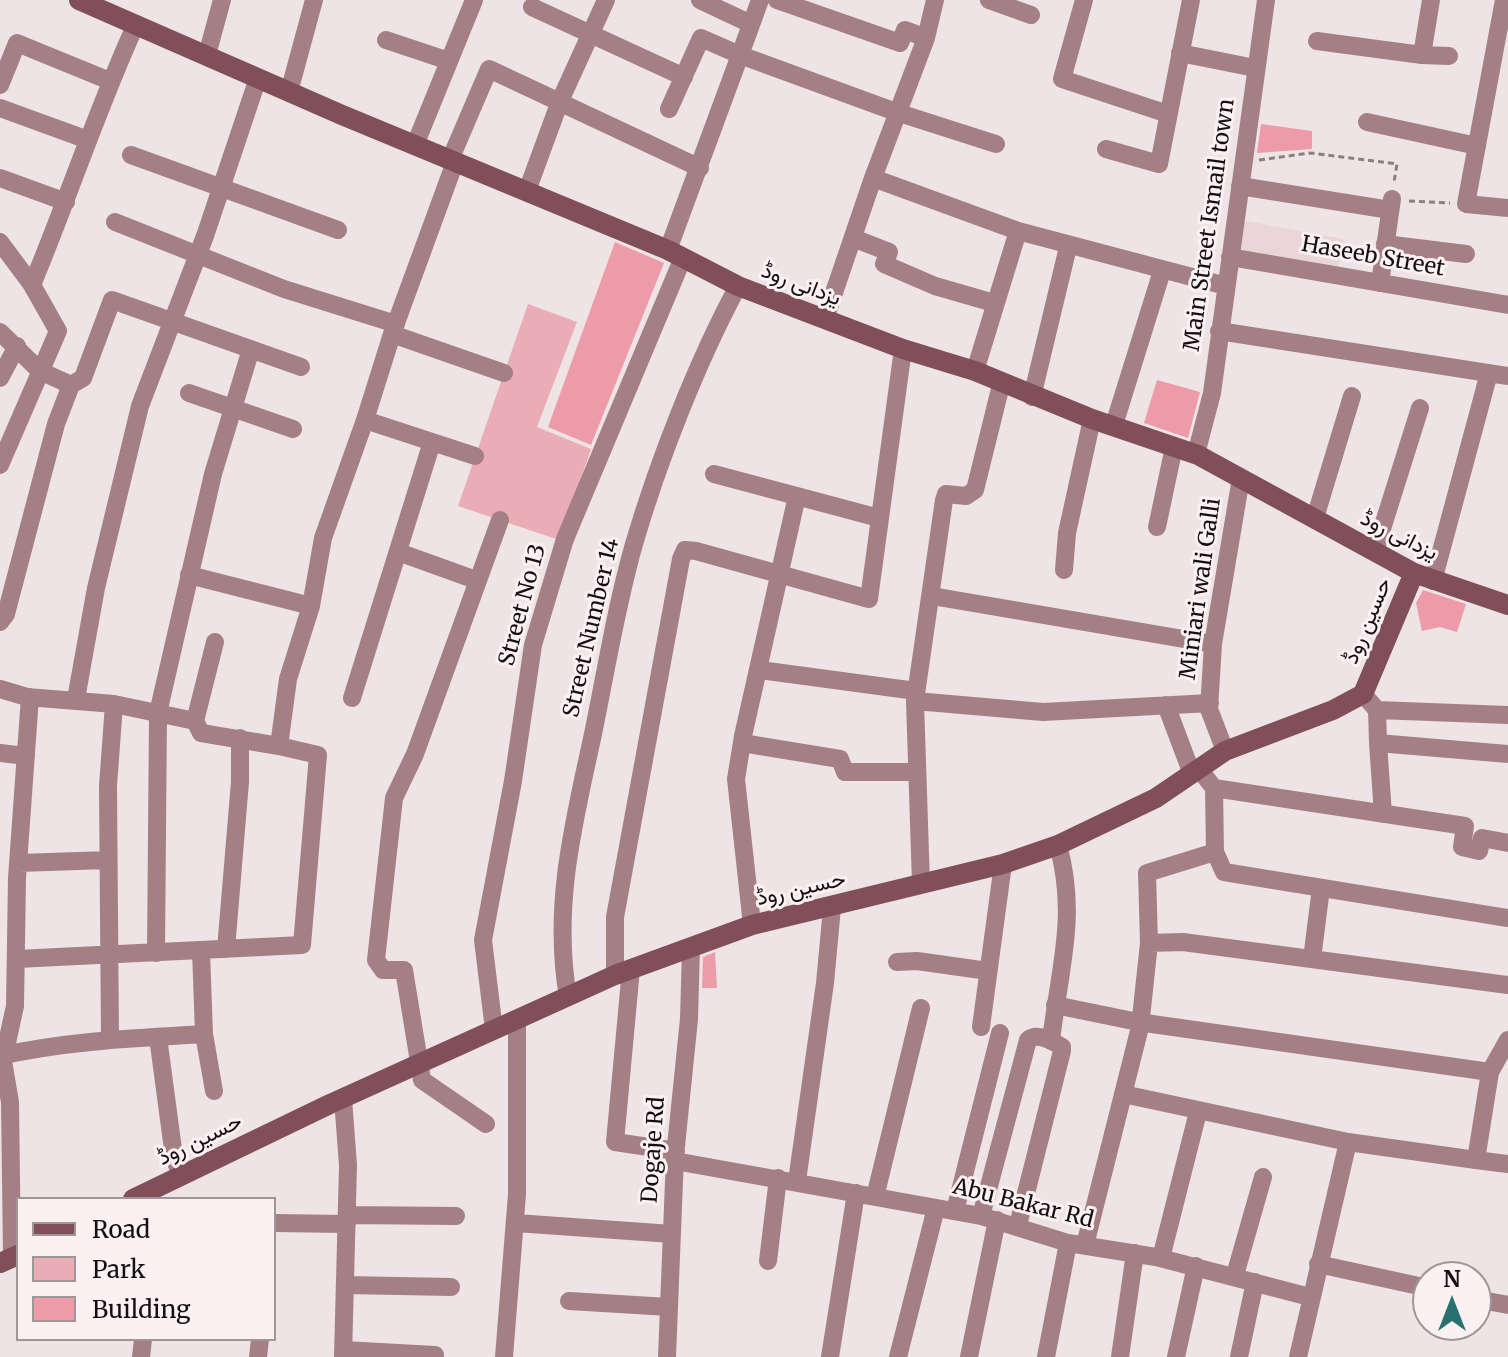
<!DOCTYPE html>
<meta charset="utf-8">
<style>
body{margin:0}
#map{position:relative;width:1508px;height:1357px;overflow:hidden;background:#eee3e5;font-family:Merriweather,serif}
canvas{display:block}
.legend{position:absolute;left:16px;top:1197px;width:260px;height:144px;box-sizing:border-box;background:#fbf0f2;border:2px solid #9f9698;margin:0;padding:10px 14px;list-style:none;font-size:24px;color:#141011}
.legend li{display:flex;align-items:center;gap:16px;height:40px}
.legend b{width:40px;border:2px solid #9f9698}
.north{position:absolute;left:1412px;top:1261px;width:80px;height:80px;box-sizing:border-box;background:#fbf0f2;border:2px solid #9f9698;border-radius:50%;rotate:0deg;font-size:22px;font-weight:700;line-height:32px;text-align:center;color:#141011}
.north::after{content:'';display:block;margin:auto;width:28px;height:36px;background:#28716c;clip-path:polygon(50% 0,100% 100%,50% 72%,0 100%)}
</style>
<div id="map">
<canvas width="1508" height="1357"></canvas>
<ul class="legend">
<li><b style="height:10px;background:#814f58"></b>Road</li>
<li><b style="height:22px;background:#eaadb6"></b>Park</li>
<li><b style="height:22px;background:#ed9ba9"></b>Building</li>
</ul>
<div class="north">N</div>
</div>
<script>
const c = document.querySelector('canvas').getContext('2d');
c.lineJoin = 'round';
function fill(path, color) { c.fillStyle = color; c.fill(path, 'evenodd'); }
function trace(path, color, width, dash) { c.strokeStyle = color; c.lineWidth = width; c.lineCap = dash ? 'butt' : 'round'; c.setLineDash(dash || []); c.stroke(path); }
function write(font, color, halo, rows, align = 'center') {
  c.font = font + ' Merriweather,Vazirmatn,serif'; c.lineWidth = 6; c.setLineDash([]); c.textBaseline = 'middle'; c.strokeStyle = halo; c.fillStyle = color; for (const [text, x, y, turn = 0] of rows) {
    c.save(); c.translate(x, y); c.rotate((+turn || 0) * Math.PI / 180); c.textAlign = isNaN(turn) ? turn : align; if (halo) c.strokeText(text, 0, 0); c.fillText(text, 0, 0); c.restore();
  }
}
const built = new Path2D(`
 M1235,219L1344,239L1338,267L1231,248Z`);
const green = new Path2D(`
 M528,304L577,322L537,427L591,449L559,540L458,506Z`);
const building = new Path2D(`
 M1261,124L1312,131V149L1257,153Z
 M615,242L664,263L591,445L548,427Z
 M1157,380L1200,392L1188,438L1144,423Z
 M1423,590L1466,604L1457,632L1440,627L1422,631L1416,603Z
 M715,952L717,988H702L703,957Z`);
const path = new Path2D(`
 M1259,160L1310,153L1397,164L1394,182
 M1409,201L1450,203`);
const street = new Path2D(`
 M700,0L751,24
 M760,0L740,55L896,112L996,144
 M777,0L900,43L905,30L926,38
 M989,0L1031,15
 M1084,0L1062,79L1168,114
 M1504,0L1466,204L1508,208
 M532,7L684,77
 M386,40L449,61
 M1317,41L1422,55L1431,0
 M1180,53L1255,68
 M207,55L222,0
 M1422,55L1449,56
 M0,85L17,43L110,81
 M289,92L314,0
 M0,108L88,140
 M1367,122L1477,146
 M415,145L474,0
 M1106,149L1159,164L1191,0
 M131,155L338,230
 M450,160L489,69L700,168
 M455,162L392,334L504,373
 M0,178L66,202
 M873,178L926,38L935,0
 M1240,186L1390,210
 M527,191L560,101L606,0
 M115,222L284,289L396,324
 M853,238L889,252L884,264L935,286L994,303
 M0,242L32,285
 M1385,244L1466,254
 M668,250L740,55L701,38L669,109
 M1230,257L1508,305
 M1380,283L1392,199
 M825,319L873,178L1018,231
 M1219,331L1508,376
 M0,332L40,371L71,385
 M392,334L365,420L475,456
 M975,371L1018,231L1226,286
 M0,378L17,346
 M189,393L293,429
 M1032,397L1068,247
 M1114,425L1162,271
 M1196,454L1212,393L1266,0
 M0,465L58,331L32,285C68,199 97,109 136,24
 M714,474L879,518
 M1315,518L1352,396
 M1157,527L1174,447
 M1375,551L1420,408
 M398,552L476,580
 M1064,570L1067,533L1092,419
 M189,575L311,606
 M1433,581L1489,373
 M932,596L1213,644
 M0,622L6,614L56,424L71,385L83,378L112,300L301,367
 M760,670L916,691
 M0,689L27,697L114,704L195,721L201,733L279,746L288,679L311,606L323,538L365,420
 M1363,694L1377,710L1378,743L1508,754
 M352,698L432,442
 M76,699L96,588L140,406L205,236L258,78
 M915,701L1043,712L1210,703
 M1166,705L1192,774
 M1377,710L1508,715
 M195,721L215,642
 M742,743L840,759L845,772H916
 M1378,743L1383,814
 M1225,751L1209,709L1213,644L1241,478
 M0,753L26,756
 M1199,769L1214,788L1465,826L1462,847L1479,851L1482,838L1508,843
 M1214,788L1215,852L1224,872L1508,918
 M19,863L108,860
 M921,884L915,701L944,500L946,494L966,496L975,490L1001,385
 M752,925L736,779L743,736L797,496
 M1149,943L1147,873L1215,852
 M226,949L240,782V738
 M156,953L158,713L213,474L251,349
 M17,959L302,945L318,755L279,746
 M1312,959L1321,888
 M897,962L917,961L988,971
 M631,969L615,1142L676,1151
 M615,975V917L681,559L685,550L696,551L869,599L903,349
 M568,997C552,906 574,822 593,734C606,671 616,607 634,544C658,462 697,362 738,286
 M1055,1005L1138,1022L1490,1072
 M981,1027L1003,864
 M494,1030L483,940L513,781L533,645L565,539L682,260
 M204,1034L214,1091
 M158,1037L174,1157L181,1176
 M110,1040L108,786L114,704
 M1508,1040L1490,1072L1476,1160L1508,1164
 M1051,1041C1059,970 1078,916 1058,845
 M0,1056C66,1041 136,1038 204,1034L201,951
 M1123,1094L1348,1142L1476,1160
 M343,1099L348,1165L343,1357
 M486,1124L422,1080L404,970H383L376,960L394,798L415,754L500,520
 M675,1161L981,1216L1068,1243L1156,1257L1310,1297
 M797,1181L825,983L832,908
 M875,1197L921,1008
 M955,1211L1000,1033
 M347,1215L456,1216
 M981,1216L1028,1040C1037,1032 1053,1041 1062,1047V1051L1018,1225
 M274,1223L347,1224
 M516,1223L672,1234
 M1085,1245L1140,1027L1149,943L1183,942L1508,985
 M12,1257L10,1102L3,1061L15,1006L17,878L30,697
 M1161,1258L1198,1112
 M768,1261L778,1178
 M1318,1264L1428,1288
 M1235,1275L1263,1177
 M345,1285L451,1287
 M1476,1299L1508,1305
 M569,1301L669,1307
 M344,1350L435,1355
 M141,1357L143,1339
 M258,1357L260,1339
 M504,1357L517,1194V1019
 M667,1357L675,1156L689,1019L691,947
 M830,1357L856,1193
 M898,1357L936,1208
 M969,1357L997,1220
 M1046,1357L1068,1243
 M1120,1357L1135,1253
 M1176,1357L1196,1266
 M1239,1357L1255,1282
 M1298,1357L1348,1142`);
const secondary = new Path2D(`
 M79,0L342,115L668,250L738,286L903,349L975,371L1092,419L1198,455L1414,573L1508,605
 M133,1199L330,1104L615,975L752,925L1003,864L1058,845L1156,798L1225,751L1333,710L1363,694L1414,573
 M0,1263L18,1255`);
const streetNames = [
 ["Main Street Ismail town",1210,225,-82],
 ["Haseeb Street",1373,257,10],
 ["یزدانی روڈ",801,285,21],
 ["یزدانی روڈ",1399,536,27],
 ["Miniari wali Galli",1201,589,-82],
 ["Street No 13",523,605,-75],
 ["حسین روڈ",1368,621,-67],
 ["Street Number 14",592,628,-77],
 ["حسین روڈ",801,889,-13],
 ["حسین روڈ",200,1140,-26],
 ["Dogaje Rd",654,1150,-86],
 ["Abu Bakar Rd",1023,1204,14]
];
fill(built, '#ead6d9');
fill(green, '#eaadb6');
fill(building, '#ed9ba9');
trace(path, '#888182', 3, [6, 4]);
trace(street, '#a48085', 18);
trace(secondary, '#814f58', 20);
write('22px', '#141011', '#fbf0f2', streetNames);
</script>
